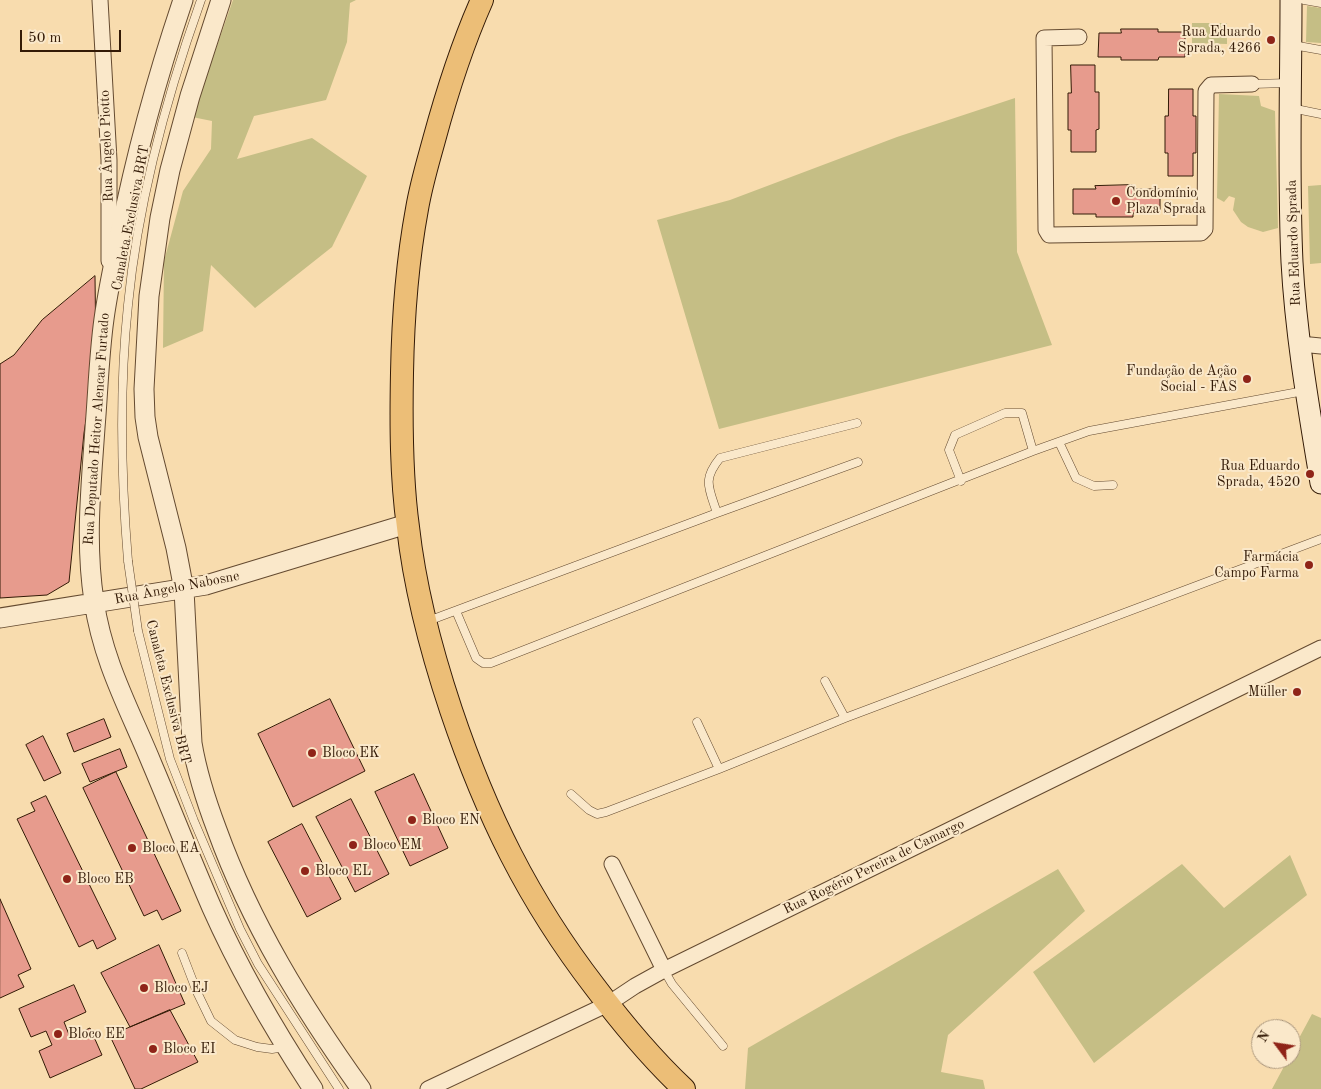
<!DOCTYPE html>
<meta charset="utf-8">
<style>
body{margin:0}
#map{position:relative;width:1321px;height:1089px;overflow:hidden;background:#f8dcae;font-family:"Old Standard TT",serif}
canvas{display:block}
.north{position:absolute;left:1251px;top:1019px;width:50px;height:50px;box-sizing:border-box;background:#fae8ca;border:1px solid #aa967c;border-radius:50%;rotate:301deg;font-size:14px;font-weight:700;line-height:20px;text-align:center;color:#331a06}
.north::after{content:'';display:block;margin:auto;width:18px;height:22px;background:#8f2418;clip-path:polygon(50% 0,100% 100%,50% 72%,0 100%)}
.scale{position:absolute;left:20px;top:30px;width:101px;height:22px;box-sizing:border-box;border:2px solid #331a06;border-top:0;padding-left:6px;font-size:15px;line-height:18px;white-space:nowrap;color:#331a06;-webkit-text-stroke:4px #fae8ca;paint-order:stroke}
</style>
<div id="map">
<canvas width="1321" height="1089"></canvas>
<div class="north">N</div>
<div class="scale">50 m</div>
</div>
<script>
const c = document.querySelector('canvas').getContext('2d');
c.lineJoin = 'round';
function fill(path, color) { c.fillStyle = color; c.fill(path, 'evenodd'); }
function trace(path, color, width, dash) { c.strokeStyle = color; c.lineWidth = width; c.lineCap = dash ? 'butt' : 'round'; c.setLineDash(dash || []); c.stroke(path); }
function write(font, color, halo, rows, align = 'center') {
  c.font = font + ' "Old Standard TT",serif'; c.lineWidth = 4; c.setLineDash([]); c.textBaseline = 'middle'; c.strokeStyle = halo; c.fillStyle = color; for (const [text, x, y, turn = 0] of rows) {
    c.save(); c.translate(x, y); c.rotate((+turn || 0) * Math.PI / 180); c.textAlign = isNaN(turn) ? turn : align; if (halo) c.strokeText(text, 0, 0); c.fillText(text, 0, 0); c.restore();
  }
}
const green = new Path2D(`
 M233,0H356L350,3L347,42L326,100L254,116L237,159L312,138L367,176L332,247L255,308L211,265L203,331L163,348L164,261L183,191L211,149L212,121L192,117Z
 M1307,6L1321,8V43L1306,42Z
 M1192,23H1227V44L1192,43Z
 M1219,94L1259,96L1261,106L1275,111L1278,228L1263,232L1248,227L1241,222L1233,210L1235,198L1229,196L1224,202L1217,198Z
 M1015,98L1017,252L1052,345L719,429L657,220L730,200L897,137Z
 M1321,185V263L1310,264L1308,186Z
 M1290,855L1307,895L1094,1063L1033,972L1182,864L1224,908Z
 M1058,869L1085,911L948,1035L941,1072L983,1080L985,1089H745L748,1048Z
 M1312,1014L1321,1018V1089H1272L1288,1059H1291V1053Z`);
const building = new Path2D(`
 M1121,29H1158V32H1185V57H1159L1158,60H1121V57H1098L1099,33H1121Z
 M1071,65H1095V92H1099V129L1096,130V152H1071V130H1068V93H1071Z
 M1169,89H1193V116H1196V153H1193V176H1168V153H1165V116H1168Z
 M1132,185L1133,189H1160V213H1133V217H1096V214H1073V189H1096L1095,186Z
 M95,276L96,357L84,433L69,582L47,595L0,598V364L14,355L42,320Z
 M330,699L365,771L293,807L258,734Z
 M104,719L111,737L74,752L67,734Z
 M43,736L61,773L44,781L26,745Z
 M120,749L127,767L90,782L82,764Z
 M116,772L181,911L162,920L157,910L144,916L83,788Z
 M414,774L448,848L410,866L375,792Z
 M46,796L116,939L97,949L93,940L79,947L17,819L35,811L31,803Z
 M351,799L389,874L355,892L316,817Z
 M302,824L341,899L307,917L268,842Z
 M0,899L31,969L18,975L24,987L0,998Z
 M159,945L185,1004L130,1027L101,973Z
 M74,985L86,1012L64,1022L70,1037L90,1028L102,1055L50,1078L39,1051L52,1045L46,1031L31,1037L19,1009Z
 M170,1010L198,1062L141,1089H135L110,1036Z`);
const service = new Path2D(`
 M1304,0L1321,3
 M1293,45L1321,50
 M1252,84L1289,83
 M1291,108L1321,114
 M1059,442L1076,478L1094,486L1113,485
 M961,481L949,450L955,435L1005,413H1022L1033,451
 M717,513C709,488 702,480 720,458L857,423
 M128,561C121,476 119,390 128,305C138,201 166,98 201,0
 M456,611L476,658L483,663H491L1033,451L1089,431L1304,391
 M428,621L717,513L858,462
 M138,631L170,759L194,821L240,929L258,964L339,1089
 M825,681L845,718
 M697,722L719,769
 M571,794L589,810L597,814L606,812L719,769L845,718L1321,539
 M182,953L197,992L211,1021L235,1040L257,1047L272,1049L285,1047
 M664,970L672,984L723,1046`);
const minor = new Path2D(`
 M100,0L109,160V261
 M1079,37L1044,38L1046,230L1049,235L1201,233L1205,229L1206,91L1211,85L1252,84
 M1300,344L1321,346
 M612,864L664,970
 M428,1089L608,1004L635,986L664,970L1321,648`);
const tertiary = new Path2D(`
 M183,0C157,77 136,154 120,234C114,262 108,290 104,319C99,355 98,392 95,428C91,487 85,542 94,601C103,662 129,708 152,764C172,811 191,860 212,908C240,971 275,1031 313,1089
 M221,0L190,96L170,170L160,218L149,296L144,389L145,417L148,437L176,548L184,590L192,743C197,773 206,801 217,830C251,924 303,1008 361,1089
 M0,618L206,585L407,524`);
const secondary = new Path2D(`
 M1291,0C1291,87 1288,175 1292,262C1296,336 1309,410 1321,483`);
const primary = new Path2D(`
 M482,0C462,45 447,92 434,140C428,162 421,185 417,209C407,263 403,318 402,373C401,424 401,476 408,527C415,590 431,650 451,710C486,814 528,900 595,987C622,1023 651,1058 684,1089`);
const serviceBridge = new Path2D(`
 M128,561L138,631`);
const markers = [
 [1271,40,5,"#8f2418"],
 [1116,201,5,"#8f2418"],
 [1247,379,5,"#8f2418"],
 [1310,474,5,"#8f2418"],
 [1309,565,5,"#8f2418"],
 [1297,692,5,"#8f2418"],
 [312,753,5,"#8f2418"],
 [412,820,5,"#8f2418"],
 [353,845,5,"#8f2418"],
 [132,848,5,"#8f2418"],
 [305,871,5,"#8f2418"],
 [67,879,5,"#8f2418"],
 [144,988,5,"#8f2418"],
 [58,1034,5,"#8f2418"],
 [153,1049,5,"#8f2418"]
];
const poiNames = [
 ["Rua Eduardo",1261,32,"right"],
 ["Sprada, 4266",1261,48,"right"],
 ["Condomínio",1126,193],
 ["Plaza Sprada",1126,209],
 ["Fundação de Ação",1237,371,"right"],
 ["Social - FAS",1237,387,"right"],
 ["Rua Eduardo",1300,466,"right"],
 ["Sprada, 4520",1300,482,"right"],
 ["Farmácia",1299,557,"right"],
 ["Campo Farma",1299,573,"right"],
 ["Müller",1287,692,"right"],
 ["Bloco EK",322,753],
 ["Bloco EN",422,820],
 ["Bloco EM",363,845],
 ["Bloco EA",142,848],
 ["Bloco EL",315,871],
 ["Bloco EB",77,879],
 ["Bloco EJ",154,988],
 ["Bloco EE",68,1034],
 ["Bloco EI",163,1049]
];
const streetNames = [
 ["Rua Ângelo Piotto",107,146,-92],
 ["Canaleta Exclusiva BRT",131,218,-79],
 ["Rua Eduardo Sprada",1294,243,-92],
 ["Rua Deputado Heitor Alencar Furtado",97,429,-86],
 ["Rua Ângelo Nabosne",177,588,-11],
 ["Canaleta Exclusiva BRT",168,692,76],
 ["Rua Rogério Pereira de Camargo",874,867,-26]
];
fill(green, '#c5be85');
fill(building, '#e79b8d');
trace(building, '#331a06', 1);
trace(service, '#644a30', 9);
trace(minor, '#644a30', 17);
trace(tertiary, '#644a30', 21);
trace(secondary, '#331a06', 23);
trace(primary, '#331a06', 24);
trace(service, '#fae8ca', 8);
trace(minor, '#fae8ca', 15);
trace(tertiary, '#fae8ca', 19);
trace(secondary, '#fae8ca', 21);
trace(primary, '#ecbe77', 22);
trace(serviceBridge, '#644a30', 9, []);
trace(serviceBridge, '#fae8ca', 8);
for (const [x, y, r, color] of markers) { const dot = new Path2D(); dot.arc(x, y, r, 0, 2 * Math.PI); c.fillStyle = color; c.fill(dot); trace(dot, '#fae8ca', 2); }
write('14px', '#331a06', '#fae8ca', poiNames, 'left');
write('14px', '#331a06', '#fae8ca', streetNames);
</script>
